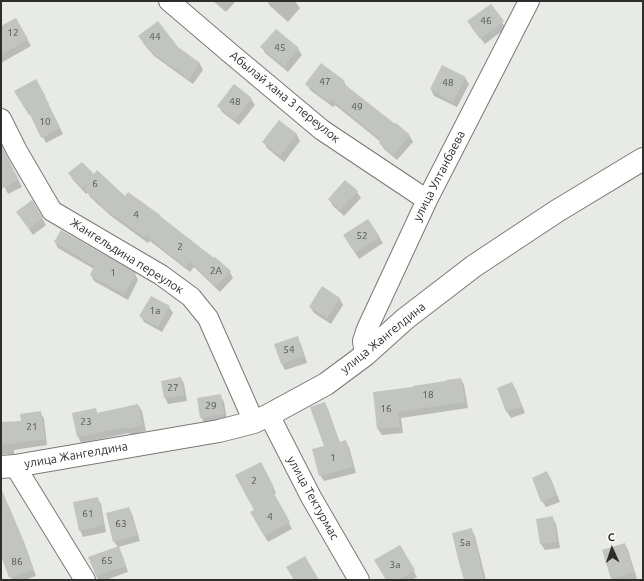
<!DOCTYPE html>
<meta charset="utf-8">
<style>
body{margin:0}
#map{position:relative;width:644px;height:581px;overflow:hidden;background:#e8eae6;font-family:Ubuntu,sans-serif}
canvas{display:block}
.frame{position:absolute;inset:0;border:2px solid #2d2e2c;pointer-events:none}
.north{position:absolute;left:592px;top:529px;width:40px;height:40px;-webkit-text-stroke:3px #fff;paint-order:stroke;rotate:357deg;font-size:11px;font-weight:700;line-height:16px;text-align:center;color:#2d2e2c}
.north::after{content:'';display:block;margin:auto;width:14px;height:18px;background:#2d2e2c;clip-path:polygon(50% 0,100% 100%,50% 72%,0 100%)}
</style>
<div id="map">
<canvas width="644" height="581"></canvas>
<div class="frame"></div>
<div class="north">С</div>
</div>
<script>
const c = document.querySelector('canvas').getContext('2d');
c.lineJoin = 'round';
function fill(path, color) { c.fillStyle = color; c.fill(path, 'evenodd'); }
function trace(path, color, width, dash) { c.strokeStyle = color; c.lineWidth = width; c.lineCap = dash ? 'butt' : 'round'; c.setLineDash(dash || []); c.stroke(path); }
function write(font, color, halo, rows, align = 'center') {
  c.font = font + ' Ubuntu,sans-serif'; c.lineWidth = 3.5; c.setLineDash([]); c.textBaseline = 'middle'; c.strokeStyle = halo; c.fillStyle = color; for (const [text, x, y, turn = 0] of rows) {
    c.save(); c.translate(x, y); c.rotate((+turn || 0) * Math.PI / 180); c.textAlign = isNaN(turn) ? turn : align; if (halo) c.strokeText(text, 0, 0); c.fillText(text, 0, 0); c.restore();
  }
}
const shadow = new Path2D(`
 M213,1H235V2L226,12Z
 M267,1H295L300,8L288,22L270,6Z
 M490,6L506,28L485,44L472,28Z
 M16,19L31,46L1,63V27Z
 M143,43L178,48L200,64L203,70L193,84L154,56Z
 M262,47L298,49L302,55L288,72L265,53Z
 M443,66L465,78L469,84L457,107L434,96L431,89Z
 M35,80L49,104H48L63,134L46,143L31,114L29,115L16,92Z
 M344,82L347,87L409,135L413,142L397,160L384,149L380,143L381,142L335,105L333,107L310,90L307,84Z
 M251,99L255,105L239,125L222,112L219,106Z
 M280,122L297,135L300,141L284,162L267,148L264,142Z
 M1,145L22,187L8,194L1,179Z
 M69,173L94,176L230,272L233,278L220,292L194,267L190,272L150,241L148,243L111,216L90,197L88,193L86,194L73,180Z
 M357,192L361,198L344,216L333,206L329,199Z
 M32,201L46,225L33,235L17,212Z
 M379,237L383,243L359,259L348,242Z
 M55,242L135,274L138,280L128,300L94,281L91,275L94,269L58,248Z
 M152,297L169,307L173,313L162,332L144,322L141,316Z
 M340,299L343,305L331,324L314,313L310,307Z
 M297,338L301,344L307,363L285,370L282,364Z
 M181,378L184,384L187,401L168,404L165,398Z
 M461,379L464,385L468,408L401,418L403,433L382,435L378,429L374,393L414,388Z
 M512,383L516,390L525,413L511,418L507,412L498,389Z
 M220,395L224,402L227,420L205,424L201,417Z
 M325,403L328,409L340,443L345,441L349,447L356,473L324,481L320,475L325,447Z
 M138,405L142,411L146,431L130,435L129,433L81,443L78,436L95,409L98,414Z
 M40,412L44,419L47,445L14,450V454H1V423L22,422Z
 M264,469L276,493L274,495L292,529L268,542L251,512L255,510Z
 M547,473L551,479L560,502L546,507L542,501Z
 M97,498L101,504L106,532L83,537L80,530Z
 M5,500L9,507L27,550L36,576L25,580H12L1,552V502Z
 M129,508L132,514L140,541L118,547L122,554L128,572L106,580H99L96,576L118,548L114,541Z
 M552,517L556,524L560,548L545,550L541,544L537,520Z
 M471,529L475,536L486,580H465Z
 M625,544L628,550L637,579L632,580H613L604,550Z
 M400,547L417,577L412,580H387Z`);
const building = new Path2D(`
 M491,4L504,21L480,39L467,21Z
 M16,18L28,39L1,55V26Z
 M158,21L178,47L200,63L189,79L149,50L138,36Z
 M276,29L299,48L284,66L260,47Z
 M321,63L345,81L343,83L395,124L396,123L410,135L393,155L379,143L381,140L331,99L329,102L305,84Z
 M442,65L466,77L453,102L430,89Z
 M36,79L46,97H45L60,128L41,138L27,108L25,109L14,91Z
 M234,84L252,98L235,120L217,106Z
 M279,120L297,134L280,156L262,142Z
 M1,145L19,180L1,189Z
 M82,162L94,174L97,170L125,196L128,192L160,215V216L214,258L215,257L231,271L216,286L190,262L186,267L146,235L144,237L106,210L85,190L89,184L82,188L68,173Z
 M345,180L358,191L340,210L328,199Z
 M32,200L43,218L29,229L16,212Z
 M368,219L380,237L355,253L343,235Z
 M61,230L136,273L124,294L90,275L94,266L54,242Z
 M322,286L340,298L327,318L309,307Z
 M151,296L170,306L158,327L139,316Z
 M298,336L304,356L281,364L274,344Z
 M181,377L184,395L164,398L161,381Z
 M461,378L465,402L398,412L400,427L377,429L373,392L413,387V386L446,381V380Z
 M512,382L522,406L506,412L497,388Z
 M221,394L224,414L200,418L197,398Z
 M325,402L339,442L346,440L353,467L319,476L312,449L324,446L310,407Z
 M138,404L143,425L126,429L125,427L77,437L72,413L96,408L97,413Z
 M41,411L45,439L1,445V422L21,421L20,414Z
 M261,462L274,487L271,488L290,522L264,536L250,512L254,510L235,475Z
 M547,471L557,495L541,502L532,478Z
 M1,488L24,542L33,570L9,578L1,555Z
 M98,497L104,525L79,531L73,502Z
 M129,507L137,535L113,542L106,513Z
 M553,516L557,542L540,544L536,519Z
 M472,528L484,580H464L458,559L452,533Z
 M625,543L634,572L611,579L602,550Z
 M400,545L415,570L398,580H386L374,560Z
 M119,546L126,566L96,576L88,557Z
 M305,556L319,580H294L286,567Z`);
const minor = new Path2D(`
 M169,1L230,53L322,130L427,200
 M1,119L17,151L52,211L161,275L191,297L208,318L254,422
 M365,355L363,341L367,329L427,200L529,1
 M269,415L311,497L359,580
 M15,466L85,580`);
const tertiary = new Path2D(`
 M1,467L15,466L219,431L254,422L269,415L326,384L365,355L405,319L474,266L557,211L643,159`);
const numberNames = [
 ["46",486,21],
 ["12",13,33],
 ["44",155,37],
 ["45",280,48],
 ["47",325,82],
 ["48",448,83],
 ["48",235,102],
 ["49",357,107],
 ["10",45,122],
 ["6",95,184],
 ["4",136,215],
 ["52",362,236],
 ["2",180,247],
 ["2А",216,271],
 ["1",113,273],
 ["1a",155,311],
 ["54",289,350],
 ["27",173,388],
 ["18",428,395],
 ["29",211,406],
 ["16",386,409],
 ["23",86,422],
 ["21",32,427],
 ["1",333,458],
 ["2",254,481],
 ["61",88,514],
 ["4",270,517],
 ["63",121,524],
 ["5а",465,543],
 ["65",107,561],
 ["86",17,562],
 ["3а",395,565]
];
const streetNames = [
 ["Абылай хана 3 переулок",285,97,39],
 ["улица Ултанбаева",439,176,-63],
 ["Жангельдина переулок",127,256,32],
 ["улица Жангелдина",383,338,-39],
 ["улица Жангелдина",76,455,-10],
 ["улица Тектурмас",313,498,61]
];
fill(shadow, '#0003');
fill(building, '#c1c4bf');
trace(minor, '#787a76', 22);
trace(tertiary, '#787a76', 24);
trace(minor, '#fff', 20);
trace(tertiary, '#fff', 22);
write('10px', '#525451', null, numberNames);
write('12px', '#2d2e2c', '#fff', streetNames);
</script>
